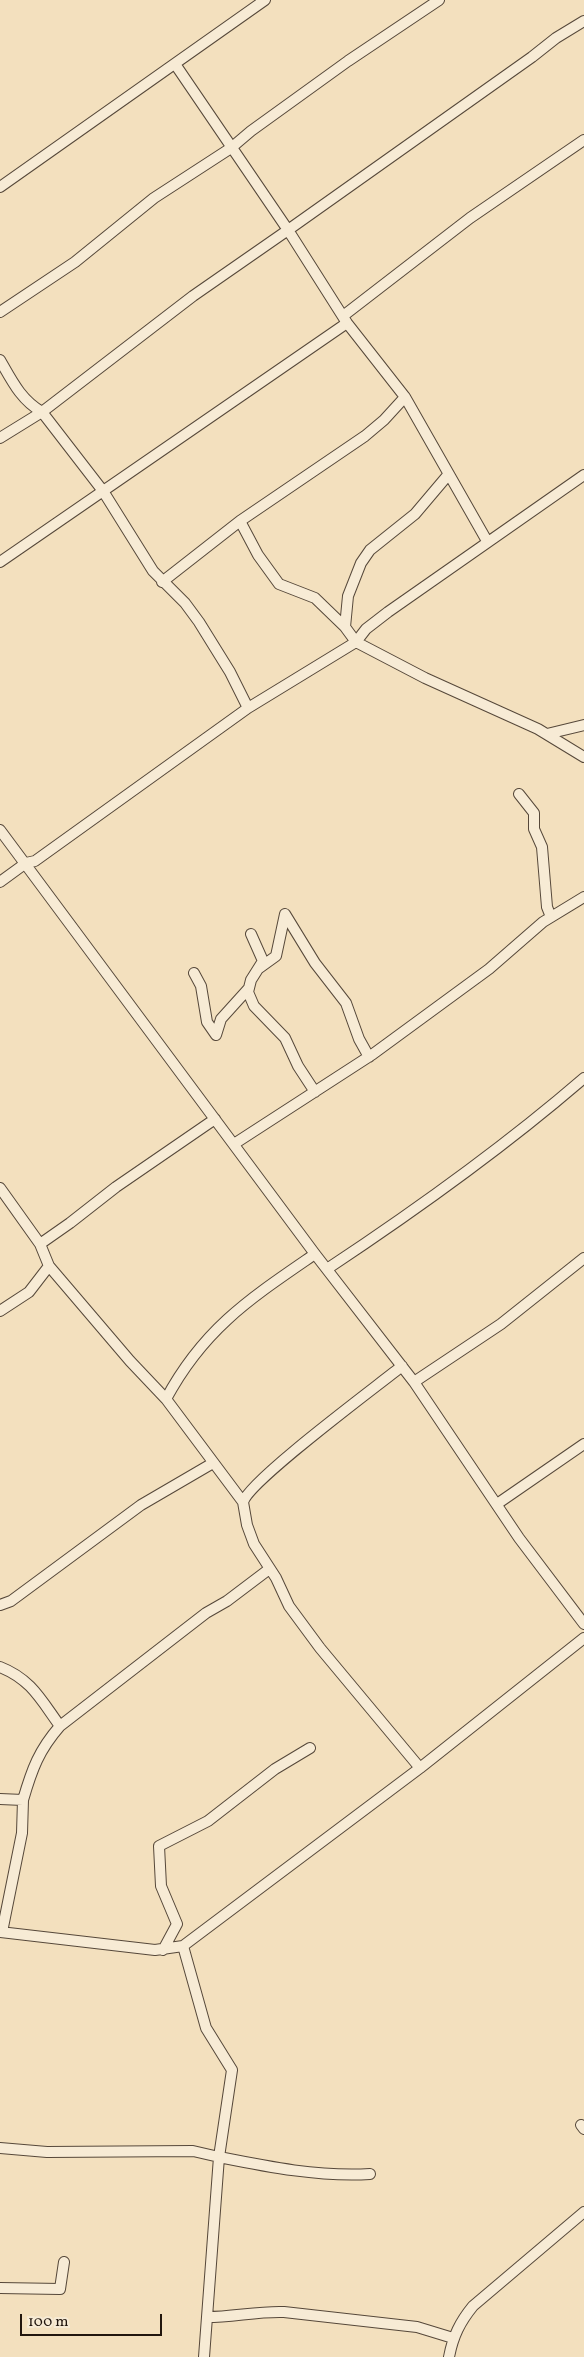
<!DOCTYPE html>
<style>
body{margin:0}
#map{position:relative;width:584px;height:2357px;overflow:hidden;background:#f3e0be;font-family:Vollkorn,serif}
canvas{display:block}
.scale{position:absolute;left:20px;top:2314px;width:142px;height:22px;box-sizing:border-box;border:2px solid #21160e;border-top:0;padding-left:6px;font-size:15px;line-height:18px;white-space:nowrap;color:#21160e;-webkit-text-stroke:4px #f7ebd5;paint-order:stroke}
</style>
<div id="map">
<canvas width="584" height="2357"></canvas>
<div class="scale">100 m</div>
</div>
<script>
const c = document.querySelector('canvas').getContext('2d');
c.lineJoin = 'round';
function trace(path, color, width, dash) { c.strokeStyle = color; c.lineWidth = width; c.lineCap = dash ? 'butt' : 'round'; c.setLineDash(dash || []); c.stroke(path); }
const street = new Path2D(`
 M0,187L265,0
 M0,312L75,262L154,198L231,148L251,131L348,61L439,0
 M343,316L470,218L584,140
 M0,360C12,381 21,400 42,412L103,491L153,571L185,603L199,622L230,672L248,708
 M405,397L347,323L288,230L532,57L556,38L584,21
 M0,438L42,412L193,296L288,230L175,64
 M240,521L258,555L279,584L315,598L345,627L356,642L425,678L538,729L584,757
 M0,562L347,323
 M162,582L240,521L365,436L384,420L405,397L487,541
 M345,627L348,596L361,563L370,550L415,514L448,475
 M547,734L584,725
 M519,794L534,813V829L542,847L547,907L551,917
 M0,830L315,1254L414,1382L519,1538L584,1624
 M0,882L26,863L35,861L248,708L356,642L366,629L388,612L584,475
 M251,934L263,961L251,980L248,992L254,1006L285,1038L298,1066L315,1092
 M258,969L276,956L285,914L315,963L346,1003L359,1039L369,1057
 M194,973L201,986L207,1022L216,1035
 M216,1035L221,1019L249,988
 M234,1144L373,1054L489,969L543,922L584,897
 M0,1188L40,1244L49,1266L130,1361L166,1399L243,1502L247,1525L254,1544L276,1578L289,1606L320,1648L420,1768
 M40,1244L70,1223L116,1187L215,1119
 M327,1269C416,1210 503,1148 584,1078
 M0,1311L29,1292L49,1266
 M414,1382L501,1324L584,1258
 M166,1399C204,1328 251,1298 315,1254
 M243,1502C250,1480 376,1387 402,1366
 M497,1504L584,1444
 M0,1605L11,1601L141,1505L213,1463
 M0,1667C31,1679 41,1700 60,1726
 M0,1799L23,1800L22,1833L2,1932
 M23,1800C32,1769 39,1750 60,1726L206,1613L227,1601L268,1570
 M0,1932L155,1950L183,1946L420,1768L584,1638
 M163,1950L177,1924L161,1886L159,1846L208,1821L275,1769L310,1748
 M581,2125L584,2129
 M0,2148L47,2152L193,2151L219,2157L232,2070L206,2028L183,1946
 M0,2288L60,2289L64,2262
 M207,2317C233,2317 258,2311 284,2312L417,2327L453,2338
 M204,2357L219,2157C269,2167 319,2177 370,2174
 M449,2357C453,2336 460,2322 473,2306L584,2212`);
trace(street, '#56483a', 12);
trace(street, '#f7ebd5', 10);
</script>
